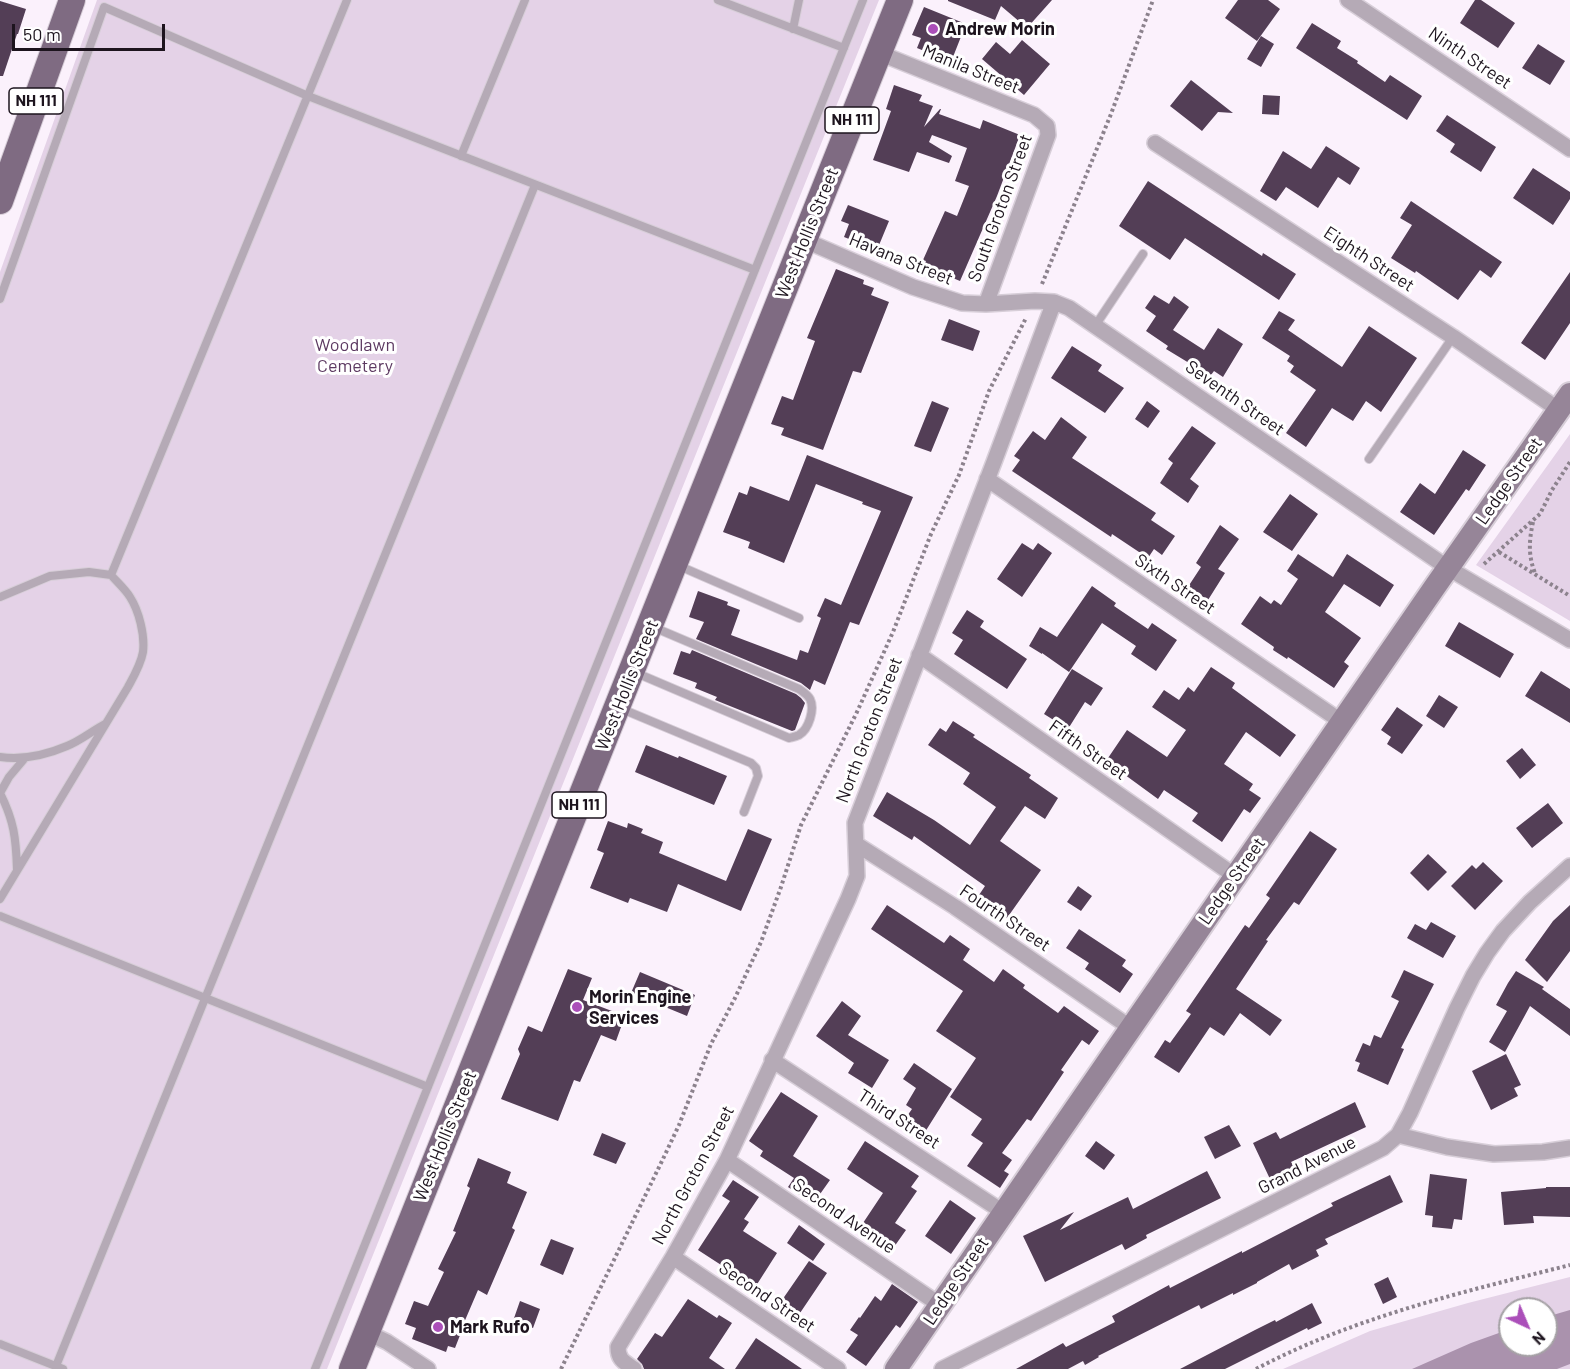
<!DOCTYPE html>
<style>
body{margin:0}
#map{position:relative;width:1570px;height:1369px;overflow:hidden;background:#fbf1fc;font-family:Barlow,sans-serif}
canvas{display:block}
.north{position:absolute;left:1498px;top:1297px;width:60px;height:60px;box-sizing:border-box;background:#fff;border:2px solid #a5a1a5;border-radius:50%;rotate:136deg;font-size:16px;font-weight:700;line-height:24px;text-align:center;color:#1d141e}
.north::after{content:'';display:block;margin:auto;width:21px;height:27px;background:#ab4fb9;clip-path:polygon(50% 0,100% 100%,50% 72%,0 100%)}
.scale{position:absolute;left:12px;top:24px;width:153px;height:27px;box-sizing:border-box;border:3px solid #1d141e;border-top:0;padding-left:8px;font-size:18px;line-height:21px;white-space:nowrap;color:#1d141e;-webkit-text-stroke:4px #fff;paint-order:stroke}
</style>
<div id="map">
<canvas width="1570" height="1369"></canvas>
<div class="north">N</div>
<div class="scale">50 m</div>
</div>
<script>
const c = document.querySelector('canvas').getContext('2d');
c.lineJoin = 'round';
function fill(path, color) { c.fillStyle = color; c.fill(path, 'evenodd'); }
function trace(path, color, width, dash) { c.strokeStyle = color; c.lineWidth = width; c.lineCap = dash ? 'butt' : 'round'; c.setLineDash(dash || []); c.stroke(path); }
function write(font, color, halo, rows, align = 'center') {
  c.font = font + ' Barlow,sans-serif'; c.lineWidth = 6; c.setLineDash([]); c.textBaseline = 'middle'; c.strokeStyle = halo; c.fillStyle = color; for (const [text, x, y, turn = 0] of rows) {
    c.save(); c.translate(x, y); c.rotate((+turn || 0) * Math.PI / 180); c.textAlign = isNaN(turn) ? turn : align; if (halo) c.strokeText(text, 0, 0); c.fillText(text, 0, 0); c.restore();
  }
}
const green = new Path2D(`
 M97,0H879L327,1369H0V272Z
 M1570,434V621L1476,565Z
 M1570,1277V1369H1283L1370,1331L1468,1303ZM1510,1309H1546V1345H1510Z`);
const water = new Path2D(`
 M1570,1310V1364L1557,1369H1412L1471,1343L1510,1329V1345H1546V1317Z`);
const building = new Path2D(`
 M948,0H1052L1027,28L1001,6L995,20L948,1Z
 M1238,0H1268L1280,9L1257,41L1225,18Z
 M1475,0H1481L1515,23L1498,48L1460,23Z
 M0,1L26,9L18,34H17L3,76H0Z
 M924,7L966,24L951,62L917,48L921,38L912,35Z
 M1312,23L1341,41L1337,48L1358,61L1357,63L1385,82L1390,75L1422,96L1407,120L1296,48Z
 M1261,36L1274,44L1261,67L1247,59Z
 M1022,40L1050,64L1024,95L982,59L996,42L1010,54Z
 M1538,44L1565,61L1550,85L1522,68Z
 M1191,80L1233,113L1218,112L1202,131L1170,106Z
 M894,85L922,95L919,101L933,106L924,127L940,109H941L939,114L980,129L983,120L1020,135L997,196L960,281L924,266L926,261L923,260L945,211L957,216L969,186L955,181L967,148L932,135L929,142L952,156L949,163L917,152L909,172L873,160L891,111L886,109Z
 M1263,95L1280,96L1279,115L1262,114Z
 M1447,115L1496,147L1481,172L1450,152L1455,144L1436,131Z
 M1326,146L1360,168L1350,185L1338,177L1318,208L1286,187L1276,201L1260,191L1283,151L1311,169Z
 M1533,168L1570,192V199L1553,225L1513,198Z
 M1148,181L1262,256L1263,253L1296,274L1279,300L1185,238L1170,260L1119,226Z
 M1411,201L1502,262L1491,278L1480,270L1458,300L1416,271L1415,273L1391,258L1412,225L1400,218Z
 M848,205L889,221L877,250L844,237L849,224L841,221Z
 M836,269L864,280L863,284L874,288L871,295L889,302L861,373L853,371L823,450L781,435L784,428L771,424L782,396L793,400L815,341L807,338Z
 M1570,272V323L1545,360L1521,343Z
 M1154,295L1169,304L1174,296L1189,307L1173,330L1204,350L1218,328L1243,344L1223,377L1214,371L1208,379L1192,369L1194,366L1166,349L1168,346L1146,331L1156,316L1145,308Z
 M1279,311L1295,320L1288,330L1342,367L1369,326L1417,358L1381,412L1366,401L1353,421L1332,408L1306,447L1286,433L1316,390L1290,372L1294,366L1287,361L1290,356L1262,338Z
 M949,319L980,331L973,351L941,340Z
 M1072,346L1102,365L1098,371L1124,388L1105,413L1051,378Z
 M932,401L949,408L931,452L914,446Z
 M1147,401L1160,411L1148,428L1135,419Z
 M1061,417L1087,437L1072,458L1156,513L1151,520L1175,536L1162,555L1154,549L1148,558L1112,534L1111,537L1012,471L1020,460L1014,456L1033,431L1045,440Z
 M1192,426L1216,443L1190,479L1199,486L1188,503L1160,483L1173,463L1168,459Z
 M1463,450L1486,465L1469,491L1466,489L1434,535L1400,512L1420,483L1435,494Z
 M807,455L913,497L859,625L850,622L825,685L814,680L810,690L801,683L696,639L704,622L689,617L698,591L728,602L727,605L740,610L731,635L797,660L800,650L808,653L821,618L817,616L825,598L841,605L881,511L862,504L863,502L816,484L784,563L748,548L750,542L723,532L739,492L747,495L750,486L789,501Z
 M1290,494L1318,514L1292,551L1263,532Z
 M1220,525L1239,539L1218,569L1225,573L1208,600L1200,595L1194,605L1182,596L1201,567L1196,563Z
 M1022,543L1033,550L1038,543L1052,553L1022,597L997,579Z
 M1298,554L1333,577L1347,554L1394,585L1380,607L1344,584L1325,612L1361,638L1344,662L1349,666L1334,688L1288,657L1287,659L1273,650L1274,647L1241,624L1260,596L1271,604L1274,600L1281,605L1298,579L1287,571Z
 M1092,586L1116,603L1114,606L1148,629L1152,623L1177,640L1156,671L1131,654L1136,646L1102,623L1069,672L1042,653V654L1029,646L1040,627L1057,637Z
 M967,610L984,621L980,627L1027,659L1007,689L954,654L963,640L952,633Z
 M1459,622L1514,654L1500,678L1445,646Z
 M692,650L796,694L801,698L805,703L795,730L792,731L715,700L717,697L695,688L697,683L673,674L681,651L690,654Z
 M1211,667L1235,683L1232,688L1296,735L1280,757L1246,732L1224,764L1253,784L1249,790L1261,798L1250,813L1244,809L1222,842L1192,821L1198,813L1164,790L1158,799L1106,761L1127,730L1167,757L1186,730L1152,707L1164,690L1179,700L1188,687L1194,692Z
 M1072,669L1103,688L1091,706L1085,702L1068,729L1044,714Z
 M1541,671L1570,689V723L1525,696Z
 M1439,695L1458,707L1444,728L1426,716Z
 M1397,707L1423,725L1402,754L1387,744L1391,737L1381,730Z
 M953,721L975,735L973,737L1031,775L1029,778L1058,798L1045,819L1025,806L1000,841L1041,870L1007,918L977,898L985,886L914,836L912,840L873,816L887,792L934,820L970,845L996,807L963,784L970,773L928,745L940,728L946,732Z
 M646,745L678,758L679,756L727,776L714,805L635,772Z
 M1522,748L1536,765L1520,779L1506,761Z
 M1548,803L1563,823L1532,848L1516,828Z
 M608,821L627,828L628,823L643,829L641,833L663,842L659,853L726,881L748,829L772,839L741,911L678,884L667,912L630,898L628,903L590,888L604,853L597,850Z
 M1310,831L1337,849L1299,905L1294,902L1288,910L1266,940L1268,941L1236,989L1282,1020L1270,1036L1240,1013L1224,1036L1210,1027L1179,1073L1154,1057L1165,1040L1170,1043L1191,1014L1186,1011L1245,925L1249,928L1270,898L1266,895Z
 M1428,854L1447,872L1428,891L1410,873Z
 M1483,862L1503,881L1475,910L1451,886L1472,865L1476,869Z
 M1078,886L1092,896L1081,911L1067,902Z
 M887,905L944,943L950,935L970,949L963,960L994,982L1003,969L1025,985L1023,988L1058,1013L1064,1006L1099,1031L1089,1045L1082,1040L1061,1070L1064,1072L1031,1121L1027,1119L1002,1153L1012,1160L1004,1171L1009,1174L1000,1188L967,1166L983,1143L971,1135L982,1119L950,1097L976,1058L936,1031L963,991L871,929Z
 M1570,905V951L1547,982L1525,960L1553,921Z
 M1431,922L1456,936L1443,958L1407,938L1415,924L1426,930Z
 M1079,929L1126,960L1122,966L1133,974L1120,993L1085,969L1089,963L1066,948Z
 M568,969L592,978L583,1000L625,1016L616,1041L601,1035L580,1082L574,1080L558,1121L501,1099L520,1054L518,1049L528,1026L542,1032Z
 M1404,970L1434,984L1401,1048L1404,1049L1388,1085L1357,1071L1360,1063L1355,1061L1363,1043L1370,1046L1374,1035L1381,1038L1399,1001L1391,997Z
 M1516,971L1544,987L1542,989L1570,1009V1036L1530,1006L1505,1052L1489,1042L1507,1011L1496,1005L1508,983Z
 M640,972L695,995L687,1016L631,993Z
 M842,1001L861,1016L848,1035L889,1060L872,1088L848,1073L854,1063L816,1036Z
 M1506,1054L1521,1085L1514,1088L1518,1096L1491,1110L1472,1071Z
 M914,1063L952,1089L925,1132L905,1119L912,1109L906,1105L916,1088L903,1079Z
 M781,1092L818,1116L793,1156L830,1180L813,1204L788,1187L794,1178L760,1156L763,1151L749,1141Z
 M1355,1102L1366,1127L1291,1162L1294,1167L1270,1179L1253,1143L1276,1132L1280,1139Z
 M1229,1125L1241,1146L1215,1159L1204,1137Z
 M602,1133L626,1143L616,1164L593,1155Z
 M865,1141L919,1176L911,1187L917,1191L895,1223L906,1230L889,1254L857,1232L883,1193L847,1169Z
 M1096,1141L1115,1155L1104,1170L1085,1156Z
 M478,1158L511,1172L507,1183L527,1192L512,1228L515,1230L487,1295L478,1290L463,1325H464L455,1348L448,1346L446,1352L412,1339L416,1328L405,1324L414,1301L428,1306L444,1272L438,1269L456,1232L453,1231L470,1188L467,1186Z
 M1207,1171L1221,1198L1146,1235L1147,1238L1125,1250L1122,1244L1045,1282L1023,1236L1074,1212L1060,1230L1128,1197L1133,1209Z
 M1430,1174L1467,1179L1462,1220L1454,1219L1452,1229L1432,1227L1433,1216L1425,1215Z
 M1390,1175L1403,1202L1325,1239L1328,1244L1316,1250L1319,1256L1292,1270L1289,1264L1257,1282V1283L1233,1295V1293L1201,1309L1199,1305L1098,1356L1099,1357L1085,1365L1083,1361L1068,1369H1016L1063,1343L1066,1347L1115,1322L1112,1316L1169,1285L1170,1288L1242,1251V1253L1333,1206L1331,1203Z
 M733,1180L759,1197L744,1219L749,1222L743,1231L777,1253L754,1289L734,1276L735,1274L698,1250L730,1201L722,1196Z
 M1546,1187H1570V1217L1533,1216L1534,1223L1504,1225L1501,1192L1546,1188Z
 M950,1200L976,1218L951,1254L925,1236Z
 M799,1225L825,1244L813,1261L787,1243Z
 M551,1239L574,1248L563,1275L540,1265Z
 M809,1261L827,1273L798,1316L780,1303Z
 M1388,1277L1397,1297L1383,1304L1374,1284Z
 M892,1284L918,1302L900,1328L896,1325L866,1366L846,1352L858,1335L850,1330L859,1317L860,1318L875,1296L881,1301Z
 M688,1299L717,1318L719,1315L732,1323L709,1358L725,1369H644L642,1364L637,1359L655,1333L662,1337Z
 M520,1301L540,1309L533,1328L513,1321Z
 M1312,1303L1322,1323L1308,1330L1307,1328L1225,1369H1180L1255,1330L1275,1320L1276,1322Z
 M756,1338L802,1369H735Z`);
const path = new Path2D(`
 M1042,284L1111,114L1153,0
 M1533,522C1529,541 1528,555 1535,573
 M1499,552L1570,596
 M1484,564L1540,514L1552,490L1570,462
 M561,1369L662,1161L679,1125L711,1044L735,998L761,942L781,887L801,825L857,712L893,632L931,534L959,475L989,391L1026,318
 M1256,1369C1354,1317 1463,1292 1570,1265`);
const lane = new Path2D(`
 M718,0L844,48
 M793,29L799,0
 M461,156L525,0
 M0,299L104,7L308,96L755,270
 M1095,326L1143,254
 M1369,459L1453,337
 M677,565L799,618
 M111,575L347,0
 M0,597L50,576L89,572L111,575C117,582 125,589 130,597C139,611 145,635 143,652C141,664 134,676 128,687L0,899
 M634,672L789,738C793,737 795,737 799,735C809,729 815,709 810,699C807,694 803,692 799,689L653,627
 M622,709L751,763L756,768L758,776L744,812
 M0,757C22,760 46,755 67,746C80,741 92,731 105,724
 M0,793C14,821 16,838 17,869
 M0,793L9,777L25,758
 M0,916L428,1087
 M0,1344L63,1369
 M56,1366L535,185
 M315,1369L863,0`);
const street = new Path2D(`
 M1348,0L1570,149
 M879,53L1034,115L1047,126L1048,135L986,304
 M1155,143L1453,337L1559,410
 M804,240L913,287L962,303L986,304L1035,301L1054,302L1069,308L1448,568L1570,640
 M987,479L1342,722
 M919,655L1235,876
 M856,844L955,907L1131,1028
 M772,1060L1003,1212
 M1398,1135L1447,1147L1494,1154L1543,1152L1570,1148
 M727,1160L940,1305
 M673,1257L838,1369
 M366,1332L387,1342L428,1369
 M634,1369C624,1362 618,1360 618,1347L673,1257L727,1160L848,899L857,876L855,823L994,462L1054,302
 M942,1369L1383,1148L1398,1135L1410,1113L1457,1008L1473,976L1487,953L1503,931L1530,902L1570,866`);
const secondary = new Path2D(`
 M896,1369L1434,588L1570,394`);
const primary = new Path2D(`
 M0,201L72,0
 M352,1369L900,0`);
const markers = [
 [933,29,6,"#ab4fb9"],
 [577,1007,6,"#ab4fb9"],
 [438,1327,6,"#ab4fb9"]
];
const shields = [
 [36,101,54],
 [852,120,54],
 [579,805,54]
];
const shieldNames = [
 ["NH 111",36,101],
 ["NH 111",852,120],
 ["NH 111",579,805]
];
const poiNames = [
 ["Andrew Morin",945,29],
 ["Morin Engine",589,997],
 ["Services",589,1018],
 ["Mark Rufo",450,1327]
];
const streetNames = [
 ["Ninth Street",1470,58,34],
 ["Manila Street",971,69,22],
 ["South Groton Street",1000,208,-70],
 ["West Hollis Street",807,233,-68],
 ["Havana Street",901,259,22],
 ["Eighth Street",1369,259,33],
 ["Seventh Street",1235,398,35],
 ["Ledge Street",1509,481,-55],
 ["Sixth Street",1175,584,34],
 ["West Hollis Street",627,685,-68],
 ["North Groton Street",869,730,-69],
 ["Fifth Street",1088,750,35],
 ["Ledge Street",1232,881,-55],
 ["Fourth Street",1005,918,34],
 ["Third Street",899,1119,33],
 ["West Hollis Street",445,1136,-68],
 ["Grand Avenue",1307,1165,-27],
 ["North Groton Street",693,1175,-62],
 ["Second Avenue",844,1216,34],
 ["Ledge Street",956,1281,-56],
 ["Second Street",767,1297,34]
];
const parkNames = [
 ["Woodlawn",355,345],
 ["Cemetery",355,366]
];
fill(green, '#e4d2e7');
fill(water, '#aa92ad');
fill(building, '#533e56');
trace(lane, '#d7ced8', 10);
trace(street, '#d7ced8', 18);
trace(secondary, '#d7ced8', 26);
trace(primary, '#d7ced8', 28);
trace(path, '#8c828d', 4, [3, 3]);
trace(lane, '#b5aab6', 8);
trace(street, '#b5aab6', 15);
trace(secondary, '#968598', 22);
trace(primary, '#7f6b82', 26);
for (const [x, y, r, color] of markers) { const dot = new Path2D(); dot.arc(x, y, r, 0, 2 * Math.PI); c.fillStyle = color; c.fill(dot); trace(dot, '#fff', 2); }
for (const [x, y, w] of shields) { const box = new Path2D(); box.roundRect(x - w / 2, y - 13, w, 26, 4.5); c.fillStyle = '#fff'; c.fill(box); trace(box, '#1d141e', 1.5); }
write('bold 16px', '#1d141e', null, shieldNames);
write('bold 18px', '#1d141e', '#fff', poiNames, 'left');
write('18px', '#1d141e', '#fff', streetNames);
write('18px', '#5c3961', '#fff', parkNames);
</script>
